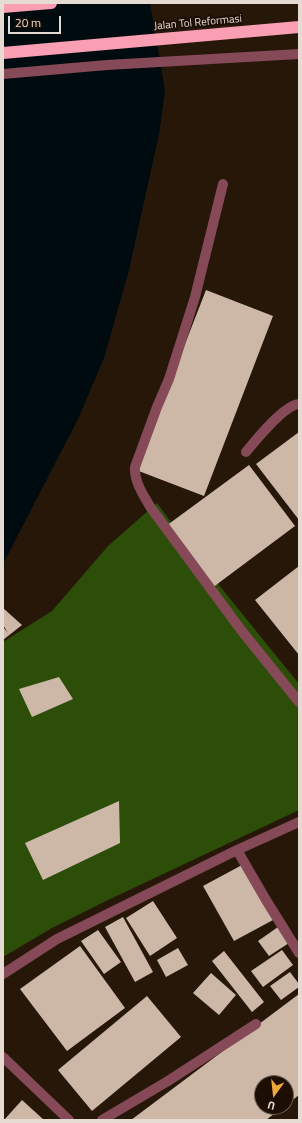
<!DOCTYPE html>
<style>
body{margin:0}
#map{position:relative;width:302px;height:1123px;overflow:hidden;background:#261709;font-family:"Titillium Web",sans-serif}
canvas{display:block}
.frame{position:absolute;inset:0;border:4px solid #e6dbd2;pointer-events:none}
.north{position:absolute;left:254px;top:1075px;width:40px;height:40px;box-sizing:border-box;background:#1c0e03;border:1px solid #6d6056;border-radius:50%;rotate:195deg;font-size:11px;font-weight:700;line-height:16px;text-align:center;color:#e6dbd2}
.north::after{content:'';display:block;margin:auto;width:14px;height:18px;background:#eea73d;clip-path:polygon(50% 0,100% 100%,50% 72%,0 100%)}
.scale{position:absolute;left:8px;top:16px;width:53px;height:18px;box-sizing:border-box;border:2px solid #e6dbd2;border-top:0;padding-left:5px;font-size:12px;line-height:14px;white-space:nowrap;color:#e6dbd2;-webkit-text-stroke:3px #1c0e03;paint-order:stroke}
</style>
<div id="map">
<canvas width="302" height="1123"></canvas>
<div class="frame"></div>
<div class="north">U</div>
<div class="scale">20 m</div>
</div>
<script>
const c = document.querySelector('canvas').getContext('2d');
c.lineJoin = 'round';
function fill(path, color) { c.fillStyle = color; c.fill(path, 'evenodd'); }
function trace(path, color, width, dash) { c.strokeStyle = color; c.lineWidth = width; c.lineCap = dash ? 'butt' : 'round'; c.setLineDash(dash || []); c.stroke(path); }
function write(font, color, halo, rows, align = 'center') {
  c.font = font + ' "Titillium Web",sans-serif'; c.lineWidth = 4; c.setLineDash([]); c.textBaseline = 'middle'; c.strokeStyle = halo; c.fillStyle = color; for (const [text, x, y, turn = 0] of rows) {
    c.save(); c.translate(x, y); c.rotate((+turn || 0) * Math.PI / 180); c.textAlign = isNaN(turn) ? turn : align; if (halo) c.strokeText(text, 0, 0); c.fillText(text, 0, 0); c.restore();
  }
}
const forest = new Path2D(`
 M157,503L197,558L299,684V810L106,901L52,928L3,957V642L52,611L108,546Z`);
const water = new Path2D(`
 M3,3H150L165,91L159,134L129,270L104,358L78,419L3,564Z`);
const building = new Path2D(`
 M206,290L273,316L204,496L136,470Z
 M299,432V520L256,464Z
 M249,465L295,526L212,588L166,526Z
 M299,566V655L255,600Z
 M3,608L22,625L3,640V627L8,633L3,625Z
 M59,677L73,699L32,717L19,689Z
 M119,801L120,843L43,880L25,843Z
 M242,865L273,920L234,941L203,886Z
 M153,901L177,938L150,956L126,918Z
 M123,917L153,972L135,982L105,927Z
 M278,927L289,943L269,956L258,941Z
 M98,930L121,962L104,974L81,941Z
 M80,946L125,1008L67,1051L20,989Z
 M178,948L188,965L166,977L157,960Z
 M282,950L293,965L263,987L251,971Z
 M224,951L264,1002L252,1012L212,961Z
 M290,972L299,984V987L281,1000L270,986Z
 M211,973L236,995L219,1015L193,993Z
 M299,994V1095L286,1105V1083H262V1107H283L266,1120H131Z
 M147,996L181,1037L92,1111L58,1070Z
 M22,1100L44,1120H4Z`);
const minor = new Path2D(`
 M3,74L107,65L299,54
 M223,184L195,297L169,379L157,407L135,467C134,482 144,496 151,508L241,630L299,702
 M246,452C256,440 284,405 299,404
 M237,850L266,900L299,953
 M3,974L57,939L237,850L299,822
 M3,1057L69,1120
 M102,1120L168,1081L256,1024`);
const highway = new Path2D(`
 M3,7L51,3
 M3,53L299,27`);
const streetNames = [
 ["Jalan Tol Reformasi",198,23,-5]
];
fill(forest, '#2c4e09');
fill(water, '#000b0f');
fill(building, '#cdb8a7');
trace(minor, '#854957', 10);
trace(highway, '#fa9eb3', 12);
write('11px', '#e6dbd2', '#1c0e03', streetNames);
</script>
